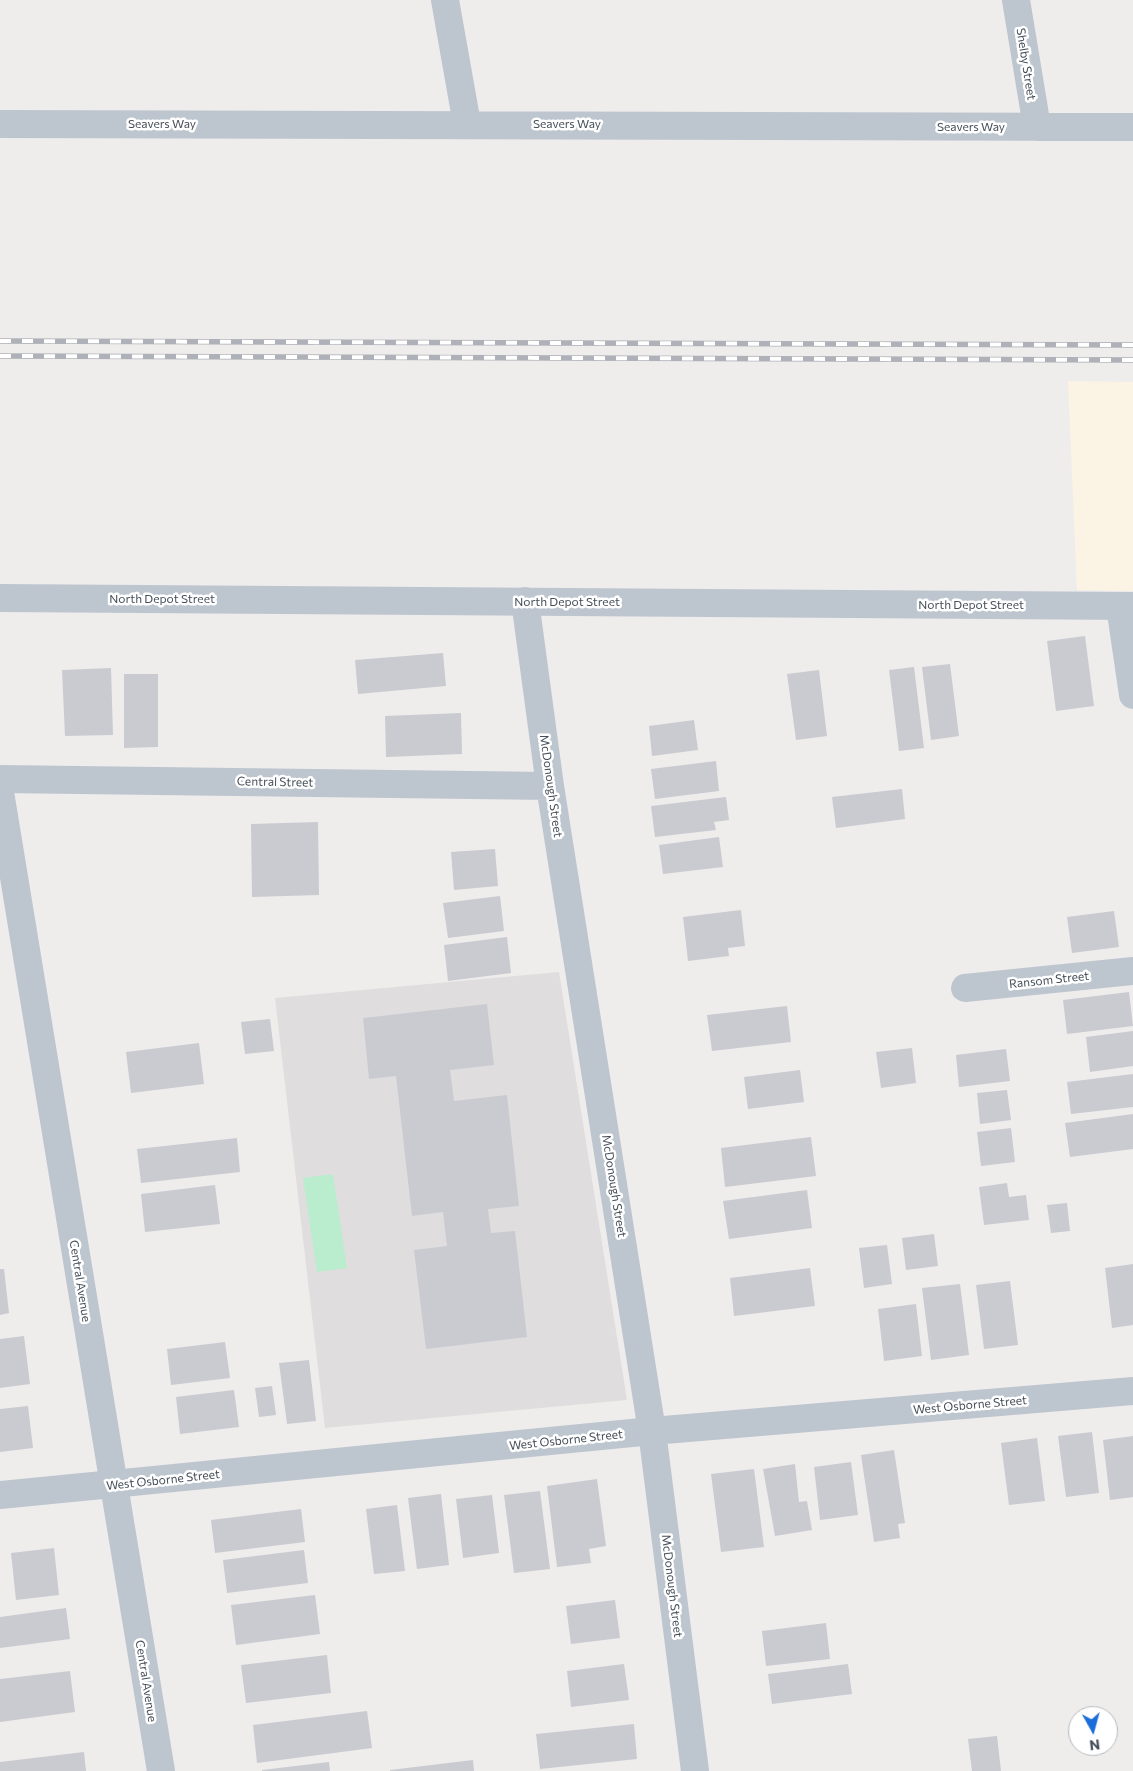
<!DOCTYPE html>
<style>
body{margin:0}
#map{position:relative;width:1133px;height:1771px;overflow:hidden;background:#efecec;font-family:Commissioner,sans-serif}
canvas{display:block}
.north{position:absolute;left:1068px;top:1706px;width:50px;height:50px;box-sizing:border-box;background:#fff;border:1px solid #b5b9bd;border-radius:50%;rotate:173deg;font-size:14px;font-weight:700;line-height:20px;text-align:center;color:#454f59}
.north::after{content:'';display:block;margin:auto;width:18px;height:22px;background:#1b6dda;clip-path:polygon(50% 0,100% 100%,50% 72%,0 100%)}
</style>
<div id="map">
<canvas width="1133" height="1771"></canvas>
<div class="north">N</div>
</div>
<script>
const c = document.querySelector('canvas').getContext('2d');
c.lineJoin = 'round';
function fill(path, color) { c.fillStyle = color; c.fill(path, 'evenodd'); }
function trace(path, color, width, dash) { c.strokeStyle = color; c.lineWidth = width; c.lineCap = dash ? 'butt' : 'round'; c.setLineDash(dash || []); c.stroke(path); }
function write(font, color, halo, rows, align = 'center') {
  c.font = font + ' Commissioner,sans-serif'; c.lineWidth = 5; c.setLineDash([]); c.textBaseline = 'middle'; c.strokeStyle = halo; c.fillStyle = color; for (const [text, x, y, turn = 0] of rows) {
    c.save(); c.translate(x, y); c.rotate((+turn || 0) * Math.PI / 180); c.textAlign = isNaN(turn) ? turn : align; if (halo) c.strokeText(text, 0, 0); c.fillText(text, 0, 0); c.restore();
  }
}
const commercial = new Path2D(`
 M1068,381L1133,382V591L1077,590Z`);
const education = new Path2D(`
 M559,972L627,1400L325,1428L275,998Z`);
const green = new Path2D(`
 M333,1174L347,1268L317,1272L303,1178Z`);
const building = new Path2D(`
 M1085,636L1094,706L1056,711L1047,641Z
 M443,653L446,686L358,694L355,660Z
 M950,664L959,736L931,740L922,667Z
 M914,667L924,748L899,751L889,670Z
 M111,668L113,735L65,736L62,670Z
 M819,670L827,736L796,740L787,674Z
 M124,674H158V747L124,748Z
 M461,713L462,754L386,757L385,716Z
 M694,720L698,750L652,756L649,726Z
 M716,761L719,791L655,799L651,769Z
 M902,789L905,819L836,828L832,797Z
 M726,797L729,820L714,822L716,830L655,837L651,806Z
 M318,822L319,895L252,897L251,824Z
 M719,837L723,867L663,874L659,845Z
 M495,849L498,886L454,890L451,852Z
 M500,896L504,931L448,938L443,903Z
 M741,910L745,946L728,948L729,956L688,961L683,917Z
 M1114,911L1119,947L1072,953L1067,917Z
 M507,937L511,973L448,981L444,945Z
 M1129,992L1133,1026L1067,1034L1063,1000Z
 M487,1004L494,1065L450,1070L454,1101L507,1095L519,1206L488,1209L491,1233L515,1231L527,1337L426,1349L414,1250L447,1246L443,1212L412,1216L396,1076L369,1079L363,1018Z
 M787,1006L791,1042L712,1051L707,1015Z
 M270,1019L274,1051L245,1054L241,1022Z
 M1133,1031V1066L1090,1072L1086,1037Z
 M199,1043L204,1084L131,1093L126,1052Z
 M912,1048L916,1083L881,1088L876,1052Z
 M1006,1049L1010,1081L959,1087L956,1055Z
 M800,1070L804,1102L748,1109L744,1077Z
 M1133,1074V1107L1071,1114L1067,1082Z
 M1007,1090L1011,1120L980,1124L977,1093Z
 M1133,1114V1149L1070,1157L1065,1123Z
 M1011,1128L1015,1162L981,1166L977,1132Z
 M811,1137L816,1176L725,1187L721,1148Z
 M237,1138L240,1172L141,1183L137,1149Z
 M1007,1183L1009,1197L1026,1195L1029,1220L984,1225L979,1187Z
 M215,1185L220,1224L145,1232L141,1194Z
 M807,1190L812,1228L729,1239L723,1201Z
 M1067,1203L1070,1231L1051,1233L1047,1205Z
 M934,1234L938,1266L906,1270L902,1238Z
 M887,1245L892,1284L864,1288L859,1248Z
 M1133,1264V1325L1112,1328L1105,1268Z
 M810,1268L815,1306L734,1316L730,1278Z
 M0,1269H4L9,1313L0,1315Z
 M1010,1281L1018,1345L984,1349L976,1285Z
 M960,1284L969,1355L931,1360L922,1288Z
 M916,1304L922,1356L884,1361L878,1309Z
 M24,1336L30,1384L0,1388V1339Z
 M225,1342L230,1378L171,1385L167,1349Z
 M309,1360L316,1421L287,1424L279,1363Z
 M272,1386L276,1415L259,1417L255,1388Z
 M234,1390L239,1427L180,1434L176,1397Z
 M28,1406L33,1448L0,1452V1409Z
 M1092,1432L1099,1493L1066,1497L1058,1436Z
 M1133,1436V1497L1110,1500L1103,1440Z
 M1037,1438L1045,1501L1009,1505L1001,1443Z
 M894,1450L905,1523L898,1524L900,1538L874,1542L861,1455Z
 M851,1462L858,1515L820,1520L814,1467Z
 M795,1464L799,1502L807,1501L812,1530L775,1536L763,1469Z
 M754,1469L764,1547L721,1552L711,1474Z
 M597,1479L606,1546L589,1549L591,1563L557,1567L547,1486Z
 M540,1491L550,1569L514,1573L504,1495Z
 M441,1494L449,1565L417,1569L408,1498Z
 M492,1495L499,1553L463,1558L456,1499Z
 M397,1505L405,1571L374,1574L366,1509Z
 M301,1509L305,1542L215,1553L211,1520Z
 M54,1548L59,1595L16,1600L11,1553Z
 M304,1550L308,1583L227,1593L223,1560Z
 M315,1595L320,1634L236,1645L231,1605Z
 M615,1600L620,1638L571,1644L566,1606Z
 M66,1608L70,1639L0,1648V1617Z
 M826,1623L830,1659L766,1666L762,1631Z
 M327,1655L331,1693L246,1703L241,1665Z
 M624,1664L629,1700L571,1707L567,1671Z
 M848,1664L852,1694L772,1704L768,1674Z
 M70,1671L75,1712L0,1722V1679Z
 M367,1711L372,1748L257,1763L253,1725Z
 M634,1724L637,1759L540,1769L536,1734Z
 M997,1736L1001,1771H972L968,1739Z
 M84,1752L86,1771H0V1762Z
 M473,1760L474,1771H390V1770Z
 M329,1762L330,1771H262V1770Z`);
const minor = new Path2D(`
 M445,0L467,124
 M1016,0L1037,127
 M0,124L1133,127
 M525,601L550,786L652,1431L695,1771
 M1120,606L1133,695
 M0,779L550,786
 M965,988L1133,971
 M0,1495L652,1431L1133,1391`);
const tertiary = new Path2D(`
 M0,598L1133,606
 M0,792L161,1771`);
const rail = new Path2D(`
 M0,341L1133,345
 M0,356L1133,360`);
const streetNames = [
 ["Shelby Street",1026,64,81],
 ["Seavers Way",162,124],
 ["Seavers Way",567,124],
 ["Seavers Way",971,127],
 ["North Depot Street",162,599],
 ["North Depot Street",567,602],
 ["North Depot Street",971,605],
 ["Central Street",275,782,1],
 ["McDonough Street",551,786,82],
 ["Ransom Street",1049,980,-6],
 ["McDonough Street",614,1186,81],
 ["Central Avenue",80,1281,81],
 ["West Osborne Street",970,1405,-5],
 ["West Osborne Street",566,1440,-6],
 ["West Osborne Street",163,1480,-6],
 ["McDonough Street",672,1586,83],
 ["Central Avenue",146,1681,81]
];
fill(commercial, '#fbf4e4');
fill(education, '#e0ddde');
fill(green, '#b9edce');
fill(building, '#c9cbd1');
trace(minor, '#bdc6cf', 28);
trace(tertiary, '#bdc6cf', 28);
trace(rail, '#aeb1b7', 5.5);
trace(rail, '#fff', 4, [11]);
write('12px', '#454f59', '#fff', streetNames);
</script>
